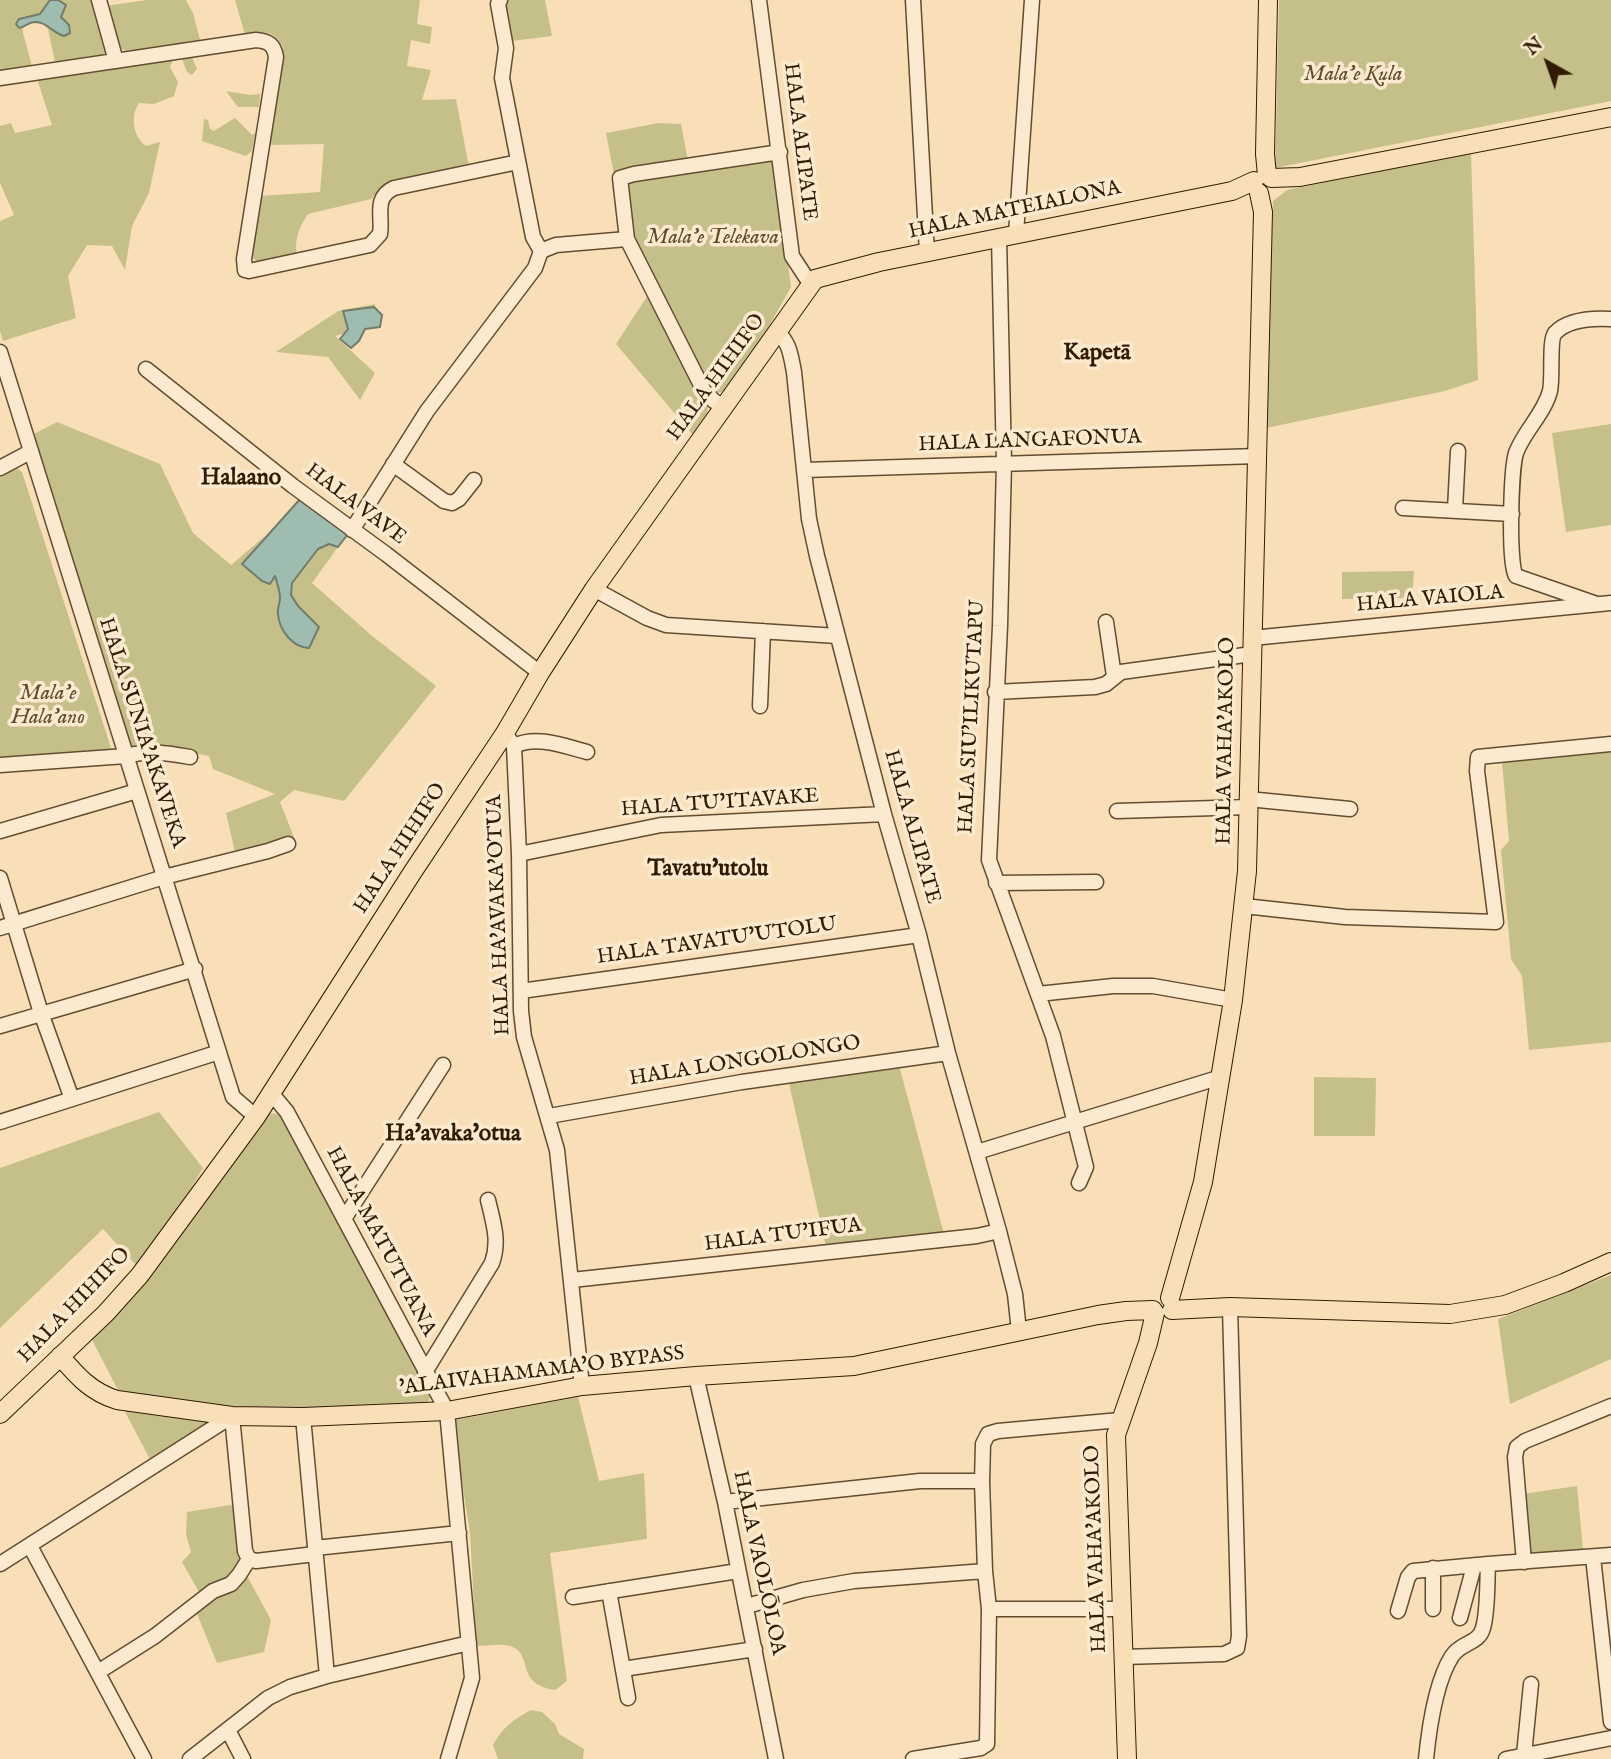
<!DOCTYPE html>
<meta charset="utf-8">
<style>
body{margin:0}
#map{position:relative;width:1611px;height:1759px;overflow:hidden;background:#f9dfb7;font-family:"IM FELL English",serif}
canvas{display:block}
.north{position:absolute;left:1513px;top:28px;width:70px;height:70px;-webkit-text-stroke:5px #fbead0;paint-order:stroke;rotate:320deg;font-size:19px;font-weight:700;line-height:28px;text-align:center;color:#311b02}
.north::after{content:'';display:block;margin:auto;width:24px;height:32px;background:#311b02;clip-path:polygon(50% 0,100% 100%,50% 72%,0 100%)}
</style>
<div id="map">
<canvas width="1611" height="1759"></canvas>
<div class="north">N</div>
</div>
<script>
const c = document.querySelector('canvas').getContext('2d');
c.lineJoin = 'round';
function fill(path, color) { c.fillStyle = color; c.fill(path, 'evenodd'); }
function trace(path, color, width, dash) { c.strokeStyle = color; c.lineWidth = width; c.lineCap = dash ? 'butt' : 'round'; c.setLineDash(dash || []); c.stroke(path); }
function write(font, color, halo, rows, align = 'center') {
  c.font = font + ' "IM FELL English",serif'; c.lineWidth = 7; c.setLineDash([]); c.textBaseline = 'middle'; c.strokeStyle = halo; c.fillStyle = color; for (const [text, x, y, turn = 0] of rows) {
    c.save(); c.translate(x, y); c.rotate((+turn || 0) * Math.PI / 180); c.textAlign = isNaN(turn) ? turn : align; if (halo) c.strokeText(text, 0, 0); c.fillText(text, 0, 0); c.restore();
  }
}
const green = new Path2D(`
 M0,0H92L107,50L106,54L55,62L48,29L43,24L28,23L23,28V33L32,66L0,72Z
 M147,0H186L193,13L201,43L126,51L118,47L105,6Z
 M235,0H420L417,24L432,27L430,44L411,40L407,66L431,70L422,100L456,99L469,167L382,188L371,199L308,214C299,227 294,240 297,256C282,259 259,271 251,255L260,196L320,192L324,144L268,145L283,48C275,30 263,30 245,35Z
 M506,0H545L552,36L512,41L504,4Z
 M1279,0H1611V101L1275,168Z
 M191,55L197,69L192,75L187,72L182,59L173,60L170,67L178,82L174,96L154,104L139,103C130,116 133,137 146,146L160,142L149,193L132,226L125,270L112,246L87,245L68,276L76,318L3,341L0,331V221L14,215L0,183V126L11,123L15,133L52,125L37,79Z
 M226,91L250,95L260,94L259,107H238Z
 M235,118L252,135L255,133L252,151L246,156L202,141L204,119L208,120L210,129L214,131Z
 M659,123L681,124L688,161L614,175L606,133Z
 M1471,153L1478,380L1445,391L1266,428L1273,201L1287,190Z
 M764,160L774,161L791,287L768,328L726,391L716,393C700,382 642,261 633,236C627,221 628,199 627,183L632,178Z
 M646,298H649L708,406L707,414L692,434L616,344Z
 M375,304L377,324L335,336L375,373L360,400L328,357L276,352L338,311Z
 M57,422L160,464L193,533L231,565L265,536L242,564L262,581L269,584L275,575L280,598L277,612L284,631L292,643L301,648L313,642L319,627L298,606L291,595L292,583L318,549L329,544L338,547L312,583L371,635L436,686L344,801L294,790L280,802L295,840L235,852L226,813L275,794L213,769L209,756L172,749H136L129,745L30,436Z
 M1611,424V525L1566,532L1552,433Z
 M15,467L22,472L112,751L0,761V476Z
 M1414,571L1412,598L1342,599V572Z
 M1611,752V1042L1529,1050L1522,976L1511,959L1501,850L1509,841L1502,762Z
 M899,1065L944,1234L826,1247L788,1079Z
 M1314,1077L1376,1078L1375,1136H1314Z
 M159,1112L203,1168L174,1217L136,1265L103,1229L0,1328V1168Z
 M269,1113L284,1115L431,1395L427,1404L309,1409L230,1407L119,1392L90,1336L145,1278Z
 M1611,1275V1359L1510,1404L1498,1319Z
 M578,1397L599,1481L644,1473L647,1539L550,1553L567,1681L555,1690C517,1684 532,1659 515,1648C506,1642 487,1646 476,1646L470,1532L453,1427L455,1420Z
 M124,1410L213,1421L153,1465Z
 M1577,1486L1583,1550L1532,1554L1527,1548L1522,1494Z
 M236,1504L247,1576L271,1620L264,1652L217,1663L197,1614L203,1599L182,1562L191,1552L186,1535L187,1512Z
 M531,1710L542,1712L555,1724L559,1734L584,1749L583,1759H498L493,1745C502,1728 514,1719 531,1710Z`);
const water = new Path2D(`
 M50,0H58L66,5L61,17L69,25L70,33L64,36C52,33 44,18 30,23C26,25 23,27 19,28L16,24L19,19L40,14Z
 M374,307L382,315L380,327L365,329L359,341L351,348L340,339L348,329L343,311Z
 M301,498L348,534L338,547L329,544L318,549L292,583L291,595L298,606L319,627L309,648C293,648 279,630 278,614C277,609 280,603 280,598C280,591 277,583 275,576L270,584L262,581L242,564Z`);
const minor = new Path2D(`
 M99,0L116,61
 M500,0L498,4L506,48L502,78L533,237L541,251
 M759,0L792,256L811,285
 M913,0L927,253
 M0,78L256,40C269,41 274,45 276,57L244,259L245,270L249,271L370,245L380,234C383,216 373,198 394,188L518,162
 M1016,234L1032,0
 M999,237L1004,463L1000,626L989,860L1053,1036L1086,1167L1079,1183
 M778,333C790,343 791,357 794,372L809,519L817,556L884,814L919,935L948,1053L999,1231L1015,1294L1019,1331
 M0,352L233,1097L256,1117
 M146,369L293,486L386,554L540,673
 M725,407L714,401L704,391L627,239L620,178L634,174L780,152
 M393,464L444,501L452,503L459,499L474,480
 M0,468L30,452
 M804,470L1258,456
 M1403,508L1512,514
 M1455,510L1458,451
 M352,530L427,411L535,268L541,251L556,245L627,239
 M594,589L647,618L666,625L837,636
 M1597,604L1516,576C1508,564 1511,469 1516,453C1524,431 1544,414 1550,391C1553,377 1549,340 1555,333C1568,319 1593,318 1611,319
 M1106,622L1114,676
 M1252,638L1611,603
 M995,692L1095,687L1106,684L1121,672L1252,654
 M760,706L763,631
 M505,733L514,746L519,854L521,1011L524,1037L557,1150L582,1386
 M514,746C537,735 564,746 587,752
 M0,765L126,756C149,750 167,753 190,757
 M1248,799L1350,809
 M1117,811L1248,807
 M0,831L137,791
 M519,854L661,825L884,814
 M0,878L41,1013L72,1099
 M996,883L1096,882
 M1244,906L1345,917L1496,922L1477,771L1478,757L1611,744
 M0,928L164,877L268,851L288,844
 M521,991L919,935
 M1038,994L1113,986H1153L1233,1000
 M0,1026L195,969
 M272,1094L287,1112L447,1411L472,1678L448,1759
 M549,1116L742,1082L948,1053
 M0,1122L219,1052
 M977,1152L1221,1077
 M344,1219L443,1065
 M572,1280L977,1236L999,1231
 M425,1372L492,1263C500,1241 493,1222 488,1200
 M696,1376L725,1502L776,1759
 M982,1481L983,1444L988,1434L998,1431L1120,1420
 M725,1502L920,1481H982L985,1571
 M30,1546L144,1759
 M315,1548L459,1533
 M1593,1557L1611,1722
 M1524,1562L1515,1457L1517,1447L1525,1441L1611,1406
 M0,1564L232,1416L245,1551L249,1559L256,1561L315,1554
 M609,1591L628,1698
 M573,1597L738,1571
 M747,1606L803,1590L854,1581L985,1571L989,1609L987,1744L981,1748L913,1759
 M989,1609H1122
 M1433,1609V1568
 M1398,1611L1408,1577L1413,1571L1488,1564
 M1460,1618L1474,1566
 M1123,1657L1224,1654L1237,1648L1239,1636L1230,1307
 M623,1669L755,1649
 M98,1672L155,1636L213,1591L231,1584L239,1575L249,1559
 M327,1676L469,1643
 M228,1730L243,1759
 M1524,1755L1531,1684
 M190,1759L268,1698L290,1687L327,1676L303,1417
 M1426,1759C1429,1729 1436,1681 1452,1656C1461,1642 1479,1644 1483,1628C1488,1611 1487,1583 1488,1564L1611,1555
 M1506,1759L1611,1738`);
const major = new Path2D(`
 M1267,175L1265,154L1268,0
 M1271,178L1300,177L1611,117
 M1170,1298L1203,1182L1233,1000L1247,871L1263,212L1259,193
 M1172,1310L1230,1307L1450,1314L1505,1305L1564,1283L1611,1262
 M60,1356C77,1376 91,1392 117,1400L232,1416L303,1417L447,1411L582,1386L696,1376L854,1366L1098,1315L1126,1311L1153,1310
 M0,1414L106,1313L140,1275L256,1117L412,873L505,733L540,673L594,589L815,279L879,262L1232,191L1254,181
 M1127,1759L1116,1435L1148,1343L1155,1313`);
const parkNames = [
 ["Mala'e Kula",1353,76],
 ["Mala'e Telekava",713,239],
 ["Mala'e",48,695],
 ["Hala'ano",48,719]
];
const streetNames = [
 ["HALA ALIPATE",799,142,83],
 ["HALA MATEIALONA",1015,211,-12],
 ["HALA HIHIFO",717,378,-54],
 ["HALA LANGAFONUA",1030,442,-2],
 ["HALA VAVE",355,505,37],
 ["HALA VAIOLA",1430,600,-5],
 ["HALA SIU'ILIKUTAPU",973,717,-87],
 ["HALA SUNIA'AKAVEKA",141,733,72],
 ["HALA VAHA'AKOLO",1227,741,-89],
 ["HALA TU'ITAVAKE",720,804,-4],
 ["HALA ALIPATE",911,827,74],
 ["HALA HIHIFO",401,849,-57],
 ["HALA HA'AVAKA'OTUA",500,915,-92],
 ["HALA TAVATU'UTOLU",717,942,-8],
 ["HALA LONGOLONGO",745,1062,-9],
 ["HALA TU'IFUA",783,1236,-7],
 ["HALA MATUTUANA",380,1242,62],
 ["HALA HIHIFO",75,1306,-46],
 ["'ALAIVAHAMAMA'O BYPASS",542,1372,-7],
 ["HALA VAHA'AKOLO",1097,1549,-92],
 ["HALA VAOLŌLOA",758,1563,78]
];
const neighbourhoodNames = [
 ["Kapetā",1097,354],
 ["Halaano",241,479],
 ["Tavatu'utolu",708,870],
 ["Ha'avaka'otua",453,1135]
];
fill(green, '#c5c089');
fill(water, '#9ebcb0');
trace(water, '#727c6a', 2);
trace(minor, '#634c2f', 17);
trace(major, '#311b02', 20);
trace(minor, '#fbead0', 14);
trace(major, '#f9dfb7', 18);
write('italic 21px', '#5d4d2a', '#fbead0', parkNames);
write('21px', '#311b02', '#fbead0', streetNames);
write('bold 23px', '#311b02', '#fbead0', neighbourhoodNames);
</script>
